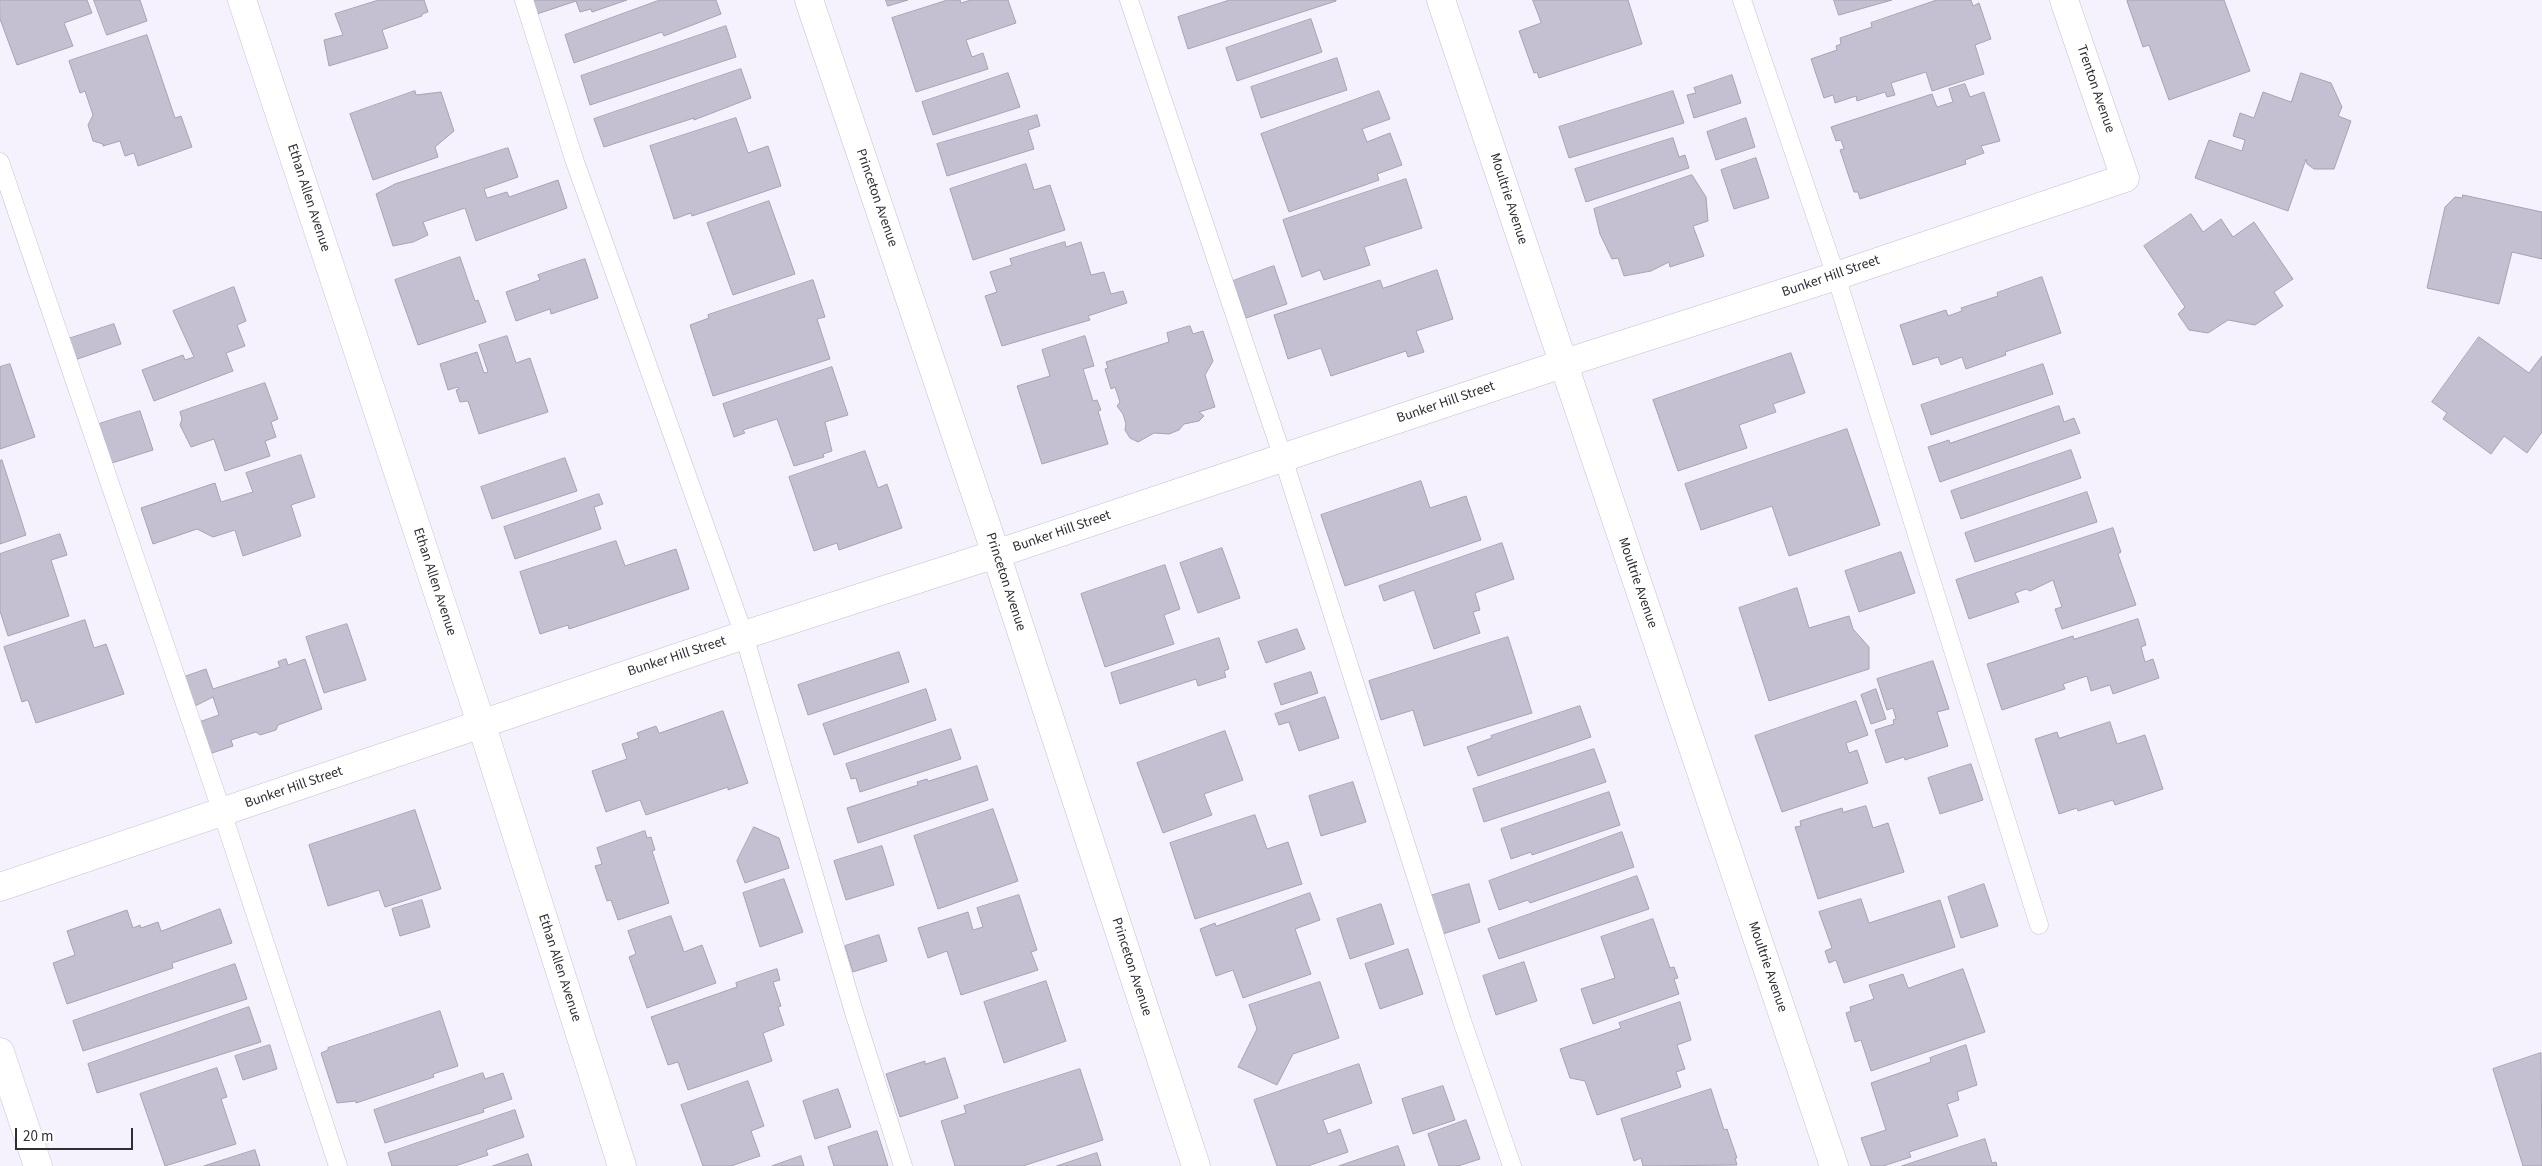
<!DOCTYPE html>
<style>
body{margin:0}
#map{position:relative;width:2542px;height:1166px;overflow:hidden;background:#f5f2fd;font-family:"Source Sans 3",sans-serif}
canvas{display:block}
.scale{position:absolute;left:15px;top:1128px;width:118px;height:22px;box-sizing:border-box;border:2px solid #2f2e34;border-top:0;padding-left:6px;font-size:15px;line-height:18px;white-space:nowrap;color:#2f2e34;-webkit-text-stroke:4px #fff;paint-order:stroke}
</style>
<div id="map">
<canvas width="2542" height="1166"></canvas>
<div class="scale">20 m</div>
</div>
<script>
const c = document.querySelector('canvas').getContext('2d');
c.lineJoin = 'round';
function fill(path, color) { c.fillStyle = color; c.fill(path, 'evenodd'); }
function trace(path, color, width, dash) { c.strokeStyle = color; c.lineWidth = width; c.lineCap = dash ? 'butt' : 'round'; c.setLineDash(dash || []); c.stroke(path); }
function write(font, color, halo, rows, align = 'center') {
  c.font = font + ' "Source Sans 3",sans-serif'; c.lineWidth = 4; c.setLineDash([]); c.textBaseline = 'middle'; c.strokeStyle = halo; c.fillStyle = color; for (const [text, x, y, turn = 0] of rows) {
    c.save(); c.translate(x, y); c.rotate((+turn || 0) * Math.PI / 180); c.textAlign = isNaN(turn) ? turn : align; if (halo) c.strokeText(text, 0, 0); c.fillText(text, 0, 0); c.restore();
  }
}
const building = new Path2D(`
 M0,0H87L92,13L64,23L73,46L17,65L0,19Z
 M94,0H140L147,21L107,35Z
 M379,0H424L428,12L422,14V16L382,30L388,48L329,66L324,40L343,35L335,14Z
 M533,0H627L592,12L591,9L580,12L576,1L537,14Z
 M660,0H716L721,14L664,36L662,32L574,63L565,35Z
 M886,0H908L888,6Z
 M948,0H960L961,3L971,0H1008L1016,23L966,40L972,57L983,53L988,69L916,92L892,18Z
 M1230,0H1336V1L1188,49L1178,17Z
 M1533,0H1628L1642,44L1539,78L1537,72L1534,73L1519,31L1541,23Z
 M1834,0H1892L1839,15Z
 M1937,0H1971L1973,6L1979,3L1991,39L1975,45L1984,74L1932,91L1926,72L1891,83L1895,95L1887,97L1885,92L1857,101L1856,96L1835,103L1833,95L1824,98L1811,59L1837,50L1836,46L1841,44L1840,38L1872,27L1871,23Z
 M2130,0H2224L2250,71L2169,100L2149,45L2143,47L2127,1Z
 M1311,19L1322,52L1237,81L1226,48Z
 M726,26L736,57L590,105L581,76Z
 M147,35L175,118L181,116L192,147L138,166L134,153L125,156L120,141L103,146V144L93,141L88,125L93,115L85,91L80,93L69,61Z
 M1337,58L1347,90L1261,118L1251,87Z
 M741,69L751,98L694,120V118L604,147L594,119Z
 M1008,73L1020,107L933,135L922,102Z
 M2301,73L2331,83L2342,107L2338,116L2351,121L2334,169H2314L2307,164L2306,159L2288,211L2195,178L2209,140L2242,151L2245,140L2233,136L2240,113L2254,118L2263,92L2291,102Z
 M1732,75L1741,103L1694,118L1687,95L1696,93L1694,88Z
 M1965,84L1970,97L1984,92L2000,141L1981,146L1984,153L1965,160L1966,164L1860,199L1858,192H1854L1840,150L1844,149L1841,140L1836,141L1831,127L1932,94L1937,107L1953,102L1949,89Z
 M415,91L416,95L441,92L454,131L435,147L438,157L373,180L350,114Z
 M1379,91L1390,119L1362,129L1367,142L1390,133L1402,165L1377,174L1379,180L1289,212L1261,134Z
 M1673,91L1684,123L1569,158L1559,127Z
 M1037,115L1040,126L1028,130L1034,149L947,176L937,144Z
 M736,118L748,153L768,146L781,186L692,216L691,213L674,219L650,146Z
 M1746,118L1755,147L1716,160L1707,132Z
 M1673,138L1679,157L1685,155L1689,168L1586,202L1575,169Z
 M508,148L518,177L484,189L487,198L507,192L509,197L558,180L567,208L476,241L465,208L423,222L428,235L413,242L393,246L376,194L395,184Z
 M1756,158L1769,198L1734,209L1721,170Z
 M1026,164L1034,190L1050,185L1065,230L973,260L950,189Z
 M1692,175L1706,197L1708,221L1693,226L1704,256L1670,267L1669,262L1651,271L1624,276L1618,258L1612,259L1600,234L1594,209Z
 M1406,179L1422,228L1364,247L1370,265L1324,280L1320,270L1302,277L1283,220Z
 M2463,195L2542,212V259L2512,252L2499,304L2427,288L2445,207L2455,197L2462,198Z
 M769,201L795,274L733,295L707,223Z
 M2191,214L2203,232L2221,219L2233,237L2254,222L2293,279L2274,292L2283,306L2255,325L2228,320L2208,333L2189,330L2178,314L2185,307L2144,246Z
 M1065,242L1066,247L1081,242L1091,275L1104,272L1111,294L1123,291L1127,303L1088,316L1090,320L1002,346L985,296L997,292L990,272L1012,265L1010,259Z
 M460,257L475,301L478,300L486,322L418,345L395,280Z
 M585,259L598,298L551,314L550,309L516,321L506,292L540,280L538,275Z
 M1274,266L1287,304L1246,318L1233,281Z
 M1437,270L1453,319L1416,331L1424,352L1408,357L1406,351L1331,376L1321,348L1288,359L1274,315L1380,280L1383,288Z
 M2042,277L2061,333L2005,352L2006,355L1966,369L1962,357L1941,365L1938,357L1913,365L1900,325L1946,310L1948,316L1962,311L1961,308L1998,296L1997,293Z
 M813,280L825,317L817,319L830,359L713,396L690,325L709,318L708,315Z
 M234,287L246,321L237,325L245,346L226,353L233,371L154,401L142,370L183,355L185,360L194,357L173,311Z
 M114,324L121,344L72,361L65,340Z
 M1190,326L1193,334L1203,331L1213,361L1205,375L1215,407L1199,412L1204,416L1199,421L1184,424L1179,430L1169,434L1154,433L1138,442L1130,438L1125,430L1126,424L1123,414L1117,406L1120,402L1115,387L1111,389L1105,369L1108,368L1106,362L1169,342L1167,333Z
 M507,336L516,363L530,358L548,412L479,434L468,401L460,402L456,390L459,389L458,387L448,390L440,364L477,352L484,373L488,372L479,345Z
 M1085,336L1094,366L1083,369L1093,401L1097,400L1101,410L1098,411L1108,444L1042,464L1017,386L1050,376L1042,350Z
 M2479,337L2529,373L2542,356V432L2527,453L2504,436L2491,454L2443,419L2447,413L2432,402Z
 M1791,353L1805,393L1773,404L1776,412L1739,425L1747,448L1678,471L1653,400Z
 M10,364L35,437L0,449V367Z
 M2043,364L2053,394L1931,435L1921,405Z
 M832,367L848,415L825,422L832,451L823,454L824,457L794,466L777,419L743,430L745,433L734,437L723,404Z
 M265,383L278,419L271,422L276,437L265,441L270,456L225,471L214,439L191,447L180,425L182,419L180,412Z
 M2059,406L2064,422L2074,418L2080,433L1940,482L1928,447L1949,440L1950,443Z
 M140,411L153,450L112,463L99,424Z
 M1847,429L1880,525L1789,556L1772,506L1701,530L1685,484Z
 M2071,450L2081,478L1961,519L1951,491Z
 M865,451L878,488L887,484L902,528L839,550L837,543L814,551L789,477Z
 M301,455L315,497L291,505L301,536L243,556L235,530L213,537L197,529L153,544L141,508L215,483L221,502L253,492L246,473Z
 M565,458L577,491L492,519L481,487Z
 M2,460L26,535L0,544V461Z
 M1421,481L1430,508L1466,496L1481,540L1345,586L1321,515Z
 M2087,492L2097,522L1975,562L1965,533Z
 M599,494L603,504L594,507L601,529L515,559L504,527Z
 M2113,528L2121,552L2118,554L2136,605L2062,629L2055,609L2062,607L2053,580L2030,591L2026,589L2015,593L2019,602L1969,619L1956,580Z
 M60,534L67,555L51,560L69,616L8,636L0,611V554Z
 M616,541L625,566L676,549L689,589L569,629L568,625L540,634L520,572Z
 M1502,543L1514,579L1475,593L1480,610L1473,612L1480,633L1434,649L1414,590L1384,601L1379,586Z
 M1222,548L1240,598L1198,613L1180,563Z
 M1901,552L1915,593L1859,612L1845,571Z
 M1165,565L1180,609L1164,615L1174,644L1105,667L1081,594Z
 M1797,588L1809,628L1849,616L1853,629L1869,647V669L1769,701L1739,608Z
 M2138,619L2146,645L2141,647L2145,662L2153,659L2159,678L2113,694L2110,685L2091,691L2087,676L2063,684L2065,689L2002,710L1987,664L2073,636L2074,639Z
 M85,620L94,648L106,644L124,694L36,723L28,700L22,702L4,647Z
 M347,624L366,680L324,693L306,637Z
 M1297,629L1305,649L1266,663L1258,642Z
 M1508,637L1532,713L1424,746L1413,710L1381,720L1369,681Z
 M1219,638L1229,669L1224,671L1226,677L1198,686L1196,679L1120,704L1111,673Z
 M899,652L909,682L808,715L798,685Z
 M286,659L288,665L305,659L322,709L278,725L276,730L260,735L256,732L231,740L233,746L209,754L199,722L219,715L213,697L187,710L177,679L206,669L213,689L280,667L278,662Z
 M1933,661L1949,709L1937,712L1948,746L1905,760L1904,757L1886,763L1875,730L1894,724L1893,720L1896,719L1893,708L1887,710L1877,679Z
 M1311,672L1318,693L1281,705L1274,684Z
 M926,689L936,720L834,755L823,724Z
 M1876,689L1886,719L1871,724L1861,695Z
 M1325,697L1339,738L1299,751L1289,722L1279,725L1275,714Z
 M1856,701L1868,735L1846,743L1849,753L1857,750L1868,783L1782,812L1755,736Z
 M1580,706L1591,737L1478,776L1467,747L1492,738L1491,736Z
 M723,711L748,783L728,790V787L646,815L640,800L606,812L592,771L627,759L622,744L639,738L637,733L656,726L659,733Z
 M2110,722L2117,744L2145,735L2163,789L2115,805L2113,800L2078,811L2077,808L2059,814L2035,739L2057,732L2059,738Z
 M951,729L961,759L860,792L856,778L851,779L846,764Z
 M1225,731L1243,780L1204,794L1212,815L1163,833L1137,763Z
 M1594,749L1606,782L1484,822L1473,789Z
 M1971,764L1983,800L1940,814L1928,778Z
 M977,766L988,800L858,843L847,808L918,785L917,782L927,779L928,781Z
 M1353,782L1366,822L1321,836L1309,796Z
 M1609,792L1620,825L1532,855L1531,852L1511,859L1501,829Z
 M1866,806L1873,828L1888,823L1904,872L1818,899L1795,827L1801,826L1800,821L1842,808L1843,812Z
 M993,809L1018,881L938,909L914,836Z
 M415,810L441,889L385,907L379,890L328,906L309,845Z
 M1255,815L1267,849L1288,842L1302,884L1195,919L1170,843Z
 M754,827L779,838L789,868L745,883L737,861Z
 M645,831L647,838L651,837L655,850L652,851L669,903L618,920L611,900L607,901L595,866L602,864L597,848Z
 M1622,832L1634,867L1530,903L1528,900L1499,910L1489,881Z
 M882,846L894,885L846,900L834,861Z
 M1637,876L1649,909L1499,959L1488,929Z
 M784,879L803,932L760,947L743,893Z
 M1469,884L1480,922L1443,934L1430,896Z
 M1984,884L1998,926L1961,938L1948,897Z
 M1310,893L1320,920L1295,929L1311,974L1243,998L1233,970L1216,976L1200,929L1215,923L1216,926Z
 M1019,895L1037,950L1031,952L1038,970L961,995L947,951L928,958L918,928L968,912L973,930L983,927L977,908Z
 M1861,899L1869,923L1940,900L1955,947L1844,983L1836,960L1829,963L1825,951L1832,948L1819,912Z
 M422,900L430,927L400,936L392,909Z
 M1381,904L1394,944L1350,959L1337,919Z
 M220,909L232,943L172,963L173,968L67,1004L53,963L75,955L67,931L127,910L133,928L140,925L141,928L158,922L161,931Z
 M671,916L684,952L702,945L716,983L647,1008L629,957L636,954L628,931Z
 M1653,919L1670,968L1674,967L1678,978L1674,979L1679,994L1593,1024L1581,989L1615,978L1601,937Z
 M879,935L887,961L853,972L845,946Z
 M1408,949L1423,994L1380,1009L1365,964Z
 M1524,962L1537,1001L1496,1015L1483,976Z
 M235,964L247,999L83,1051L73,1021Z
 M777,969L780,980L773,982L781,1006L778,1007L784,1025L763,1033L772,1061L688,1090L678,1062L668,1065L651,1017L737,987L736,983Z
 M1963,969L1985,1032L1871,1071L1861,1040L1855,1042L1846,1013L1851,1011L1850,1007L1874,999L1869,985L1903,974L1908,988Z
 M1046,981L1066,1041L1004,1063L984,1002Z
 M1320,982L1339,1038L1293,1054L1277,1085L1238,1067L1257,1029L1249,1005Z
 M1680,1002L1691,1040L1677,1045L1685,1069L1676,1072L1681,1087L1597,1115L1585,1081L1570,1078L1560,1049L1621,1028L1619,1023Z
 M249,1007L261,1042L97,1093L88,1064Z
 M440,1011L458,1066L433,1074L434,1077L356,1103V1101L337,1103L321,1053L328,1050V1048Z
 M270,1045L277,1069L243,1080L235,1056Z
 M1966,1045L1977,1085L1957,1092L1959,1100L1947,1104L1958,1136L1909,1152L1911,1157L1883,1166H1871L1861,1138L1886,1130L1871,1083L1931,1062L1930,1058Z
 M2541,1053L2542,1166H2523L2493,1069Z
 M945,1058L958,1098L900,1117L886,1074L925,1061V1064Z
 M1359,1064L1372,1103L1323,1120L1328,1134L1340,1129L1348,1152L1308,1166H1277L1254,1100Z
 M217,1068L227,1097L221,1099L236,1144L165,1166L140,1094Z
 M1080,1069L1103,1140L1023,1166H955L941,1121L966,1113L964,1106Z
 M483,1073L485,1079L503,1073L512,1099L483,1109L484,1112L385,1143L374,1110Z
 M748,1081L764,1126L751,1131L760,1156L731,1166H703L681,1105Z
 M1443,1086L1455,1120L1413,1134L1402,1099Z
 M838,1089L851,1127L815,1139L803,1101Z
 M1711,1089L1724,1130L1727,1129L1737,1158H1735L1737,1165L1643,1166L1641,1158L1634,1161L1621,1119Z
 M515,1110L524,1137L486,1150L488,1155L455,1166H392L388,1153Z
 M1466,1120L1480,1159L1458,1166H1439L1428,1134Z
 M877,1131L888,1166H834L828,1147Z
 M1985,1139L1992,1163L1996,1162L1997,1166H1902Z
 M1398,1146L1405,1166H1339Z
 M255,1150L260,1166H204Z
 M1097,1153L1101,1166H1057Z
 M528,1154L532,1166H493Z
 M801,1156L804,1166H772Z`);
const service = new Path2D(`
 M524,0L574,159L744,635L853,1009L903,1166
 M1129,0L1283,458L1462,1021L1512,1166
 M1742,0L1836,276L2039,925
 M0,162L222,812L338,1166`);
const minor = new Path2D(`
 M242,0L481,723L622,1166
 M809,0L996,554L1196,1166
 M1441,0L1834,1166
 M0,887L744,635L996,554L1562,364L1836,276L2125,178L2064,0`);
const tertiary = new Path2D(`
 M0,1052L38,1166`);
const streetNames = [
 ["Trenton Avenue",2095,89,71],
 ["Ethan Allen Avenue",308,198,72],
 ["Princeton Avenue",876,198,71],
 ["Moultrie Avenue",1508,199,72],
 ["Bunker Hill Street",1831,277,-19],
 ["Bunker Hill Street",1446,403,-19],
 ["Bunker Hill Street",1062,532,-19],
 ["Ethan Allen Avenue",434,582,72],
 ["Princeton Avenue",1005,582,72],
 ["Moultrie Avenue",1637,583,71],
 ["Bunker Hill Street",677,657,-18],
 ["Bunker Hill Street",294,788,-19],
 ["Princeton Avenue",1131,967,72],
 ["Moultrie Avenue",1767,967,71],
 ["Ethan Allen Avenue",559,968,72]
];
fill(building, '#c4bfd1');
trace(building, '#a7a3b3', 1);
trace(service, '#c5c0d2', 19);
trace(minor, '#c5c0d2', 29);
trace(tertiary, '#c5c0d2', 29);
trace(service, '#fff', 18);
trace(minor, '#fff', 28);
trace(tertiary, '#fff', 28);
write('14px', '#2f2e34', '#fff', streetNames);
</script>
